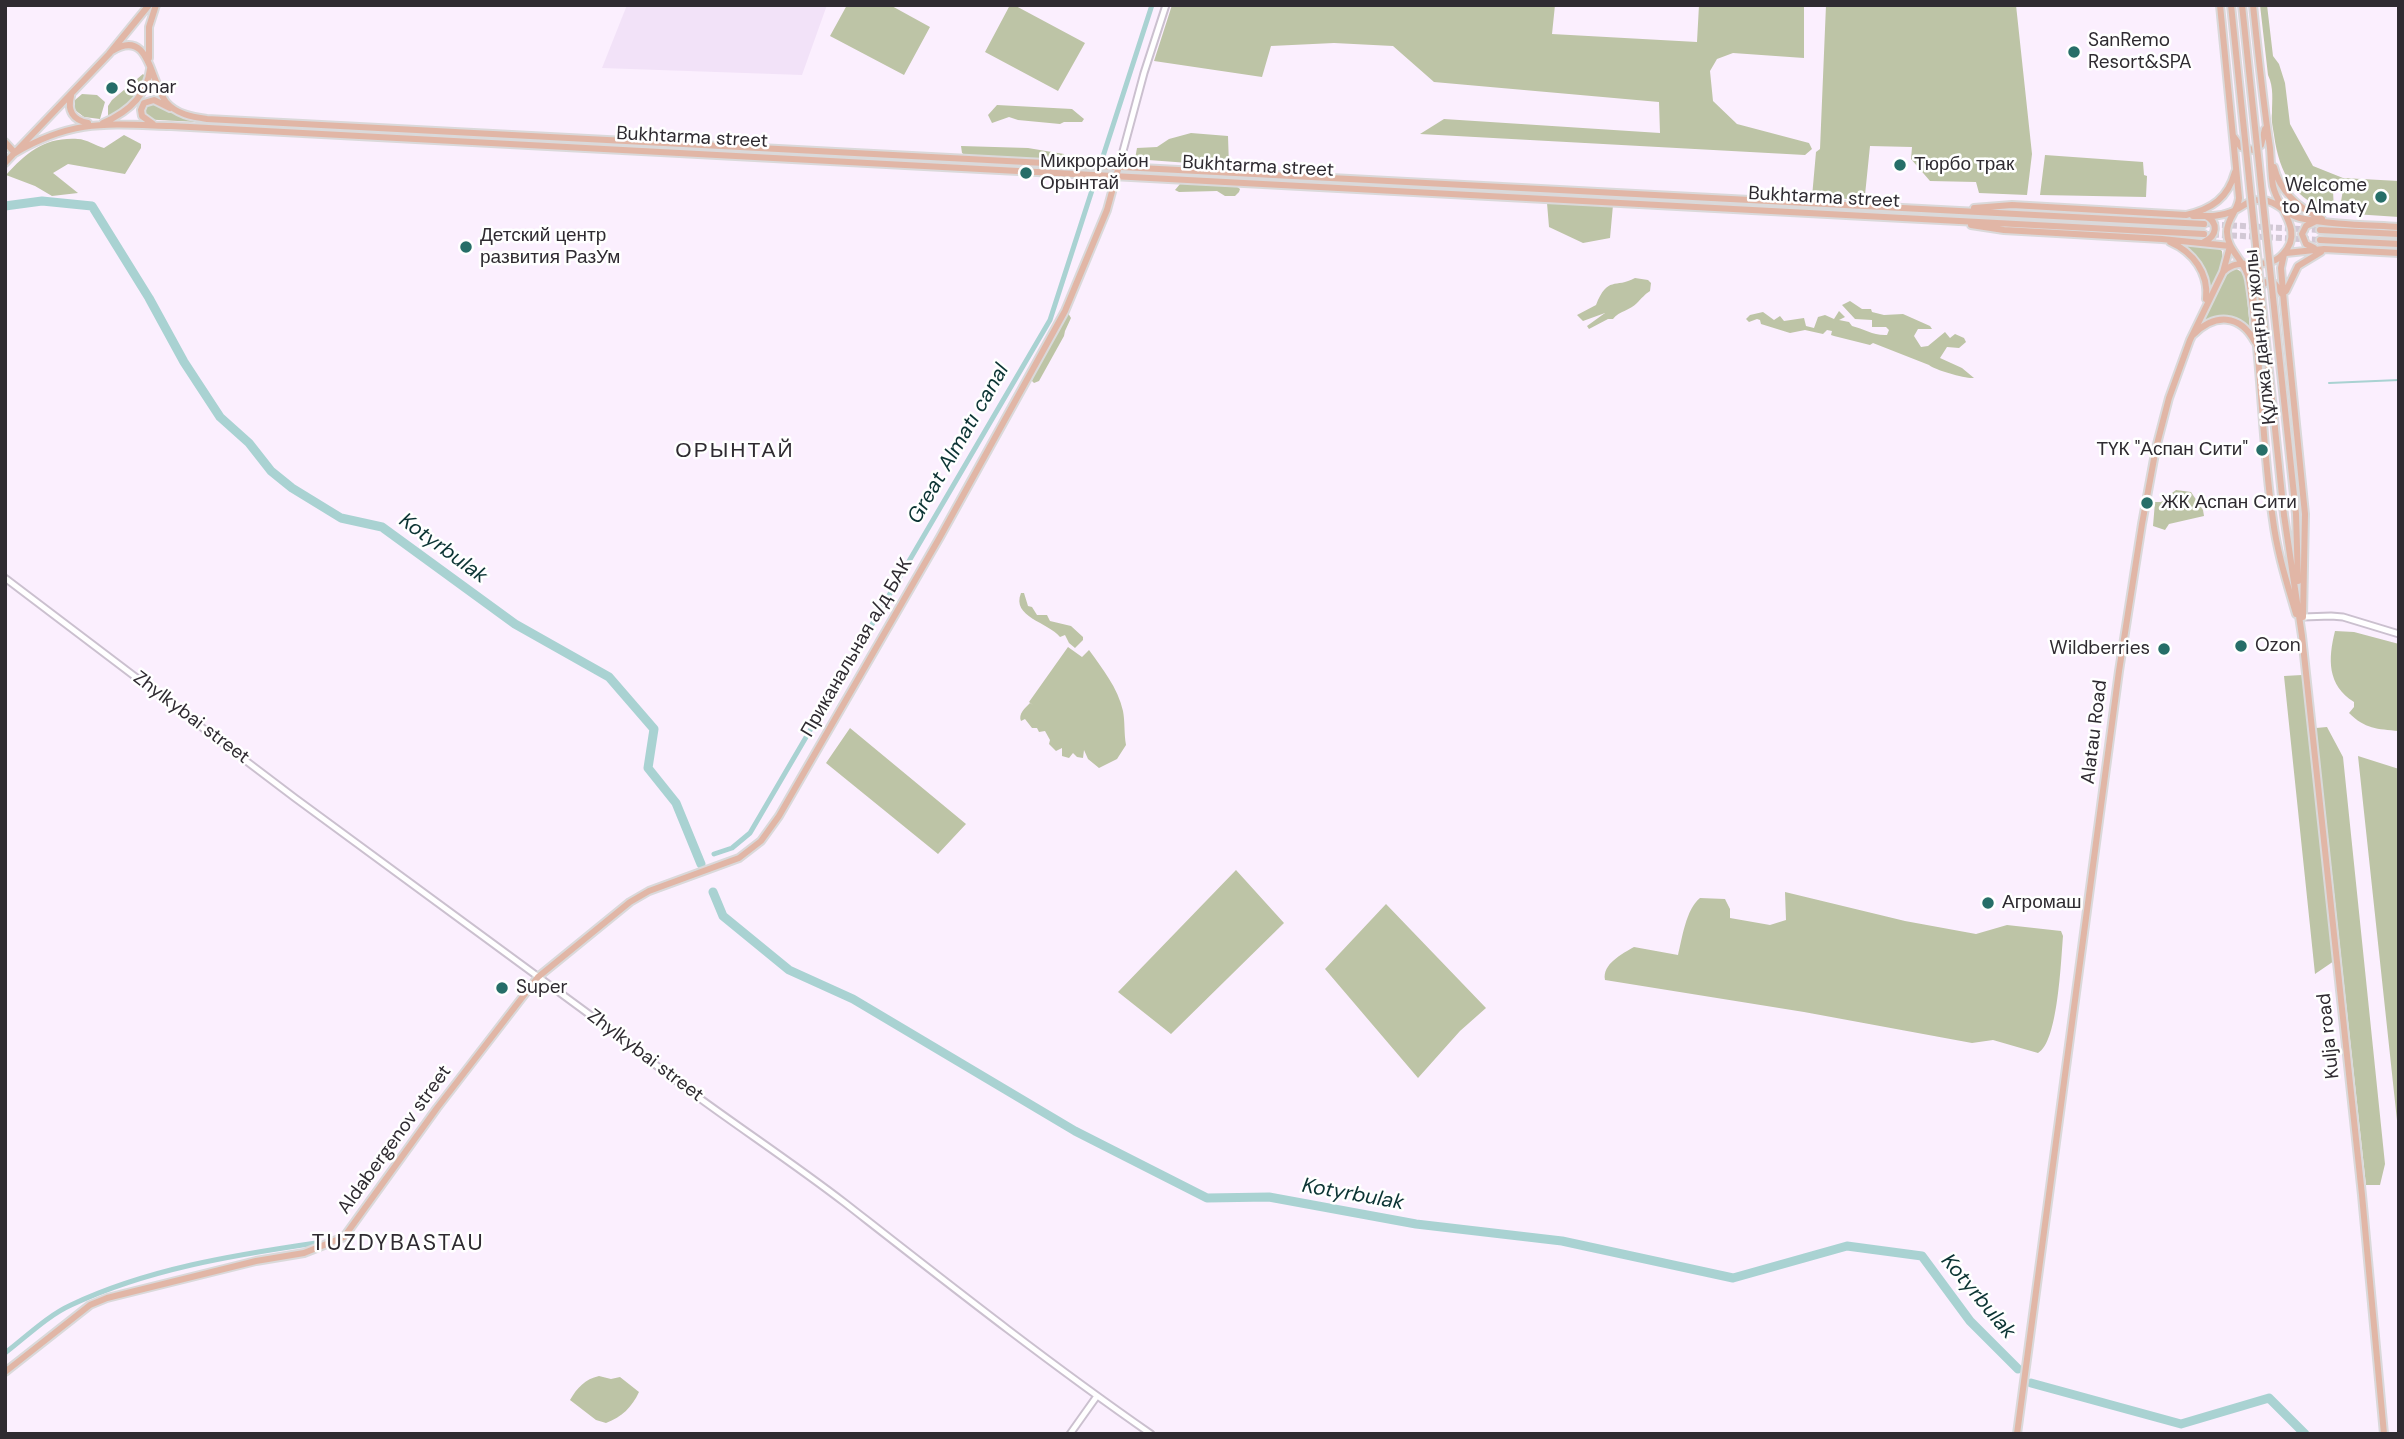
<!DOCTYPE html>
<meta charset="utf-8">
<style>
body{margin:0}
#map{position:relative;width:2404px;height:1439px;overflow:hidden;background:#fbeffe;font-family:"DM Sans",sans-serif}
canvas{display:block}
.frame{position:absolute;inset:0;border:7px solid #2f2b31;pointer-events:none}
</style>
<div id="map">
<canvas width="2404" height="1439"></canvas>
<div class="frame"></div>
</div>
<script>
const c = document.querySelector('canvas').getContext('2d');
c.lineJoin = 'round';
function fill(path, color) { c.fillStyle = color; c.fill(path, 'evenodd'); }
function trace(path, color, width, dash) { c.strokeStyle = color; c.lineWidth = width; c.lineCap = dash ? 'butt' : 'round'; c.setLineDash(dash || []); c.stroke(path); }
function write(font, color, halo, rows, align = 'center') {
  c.font = font + ' "DM Sans",sans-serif'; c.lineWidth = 5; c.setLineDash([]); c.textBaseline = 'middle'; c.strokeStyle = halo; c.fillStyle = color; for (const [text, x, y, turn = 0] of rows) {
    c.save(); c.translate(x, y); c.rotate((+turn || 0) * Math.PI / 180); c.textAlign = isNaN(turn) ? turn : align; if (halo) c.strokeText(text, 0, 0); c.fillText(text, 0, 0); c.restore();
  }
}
const built = new Path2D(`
 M627,5H827L802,75L602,68Z`);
const green = new Path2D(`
 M847,5H890L930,27L904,75L830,36Z
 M1010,5H1014L1085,43L1058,91L985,52Z
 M1172,5H1555L1552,34L1697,42L1699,5H1804V58L1733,53L1717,59L1710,71L1713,101L1737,124L1809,143L1812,149L1805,155L1420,134L1444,119L1660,133L1659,102L1434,82L1393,46L1334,43L1271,46L1262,77L1154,61Z
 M1826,5H2016L2032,154L2027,195L1979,193L1976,182L1930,181L1911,159L1912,147L1870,146L1865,195L1868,200L1812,197L1816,152L1820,149Z
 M2260,5H2267L2273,56L2279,64L2285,83L2290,124L2313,166L2343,178L2399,181V217L2339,213L2343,190H2333L2334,212C2295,202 2279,173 2274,135C2273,128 2271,120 2272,113C2272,100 2274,88 2268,75Z
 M143,74L146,77L142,88L130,103L108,117V106L112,100Z
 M82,94L97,95L105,102L100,119L84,117L75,110V100Z
 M156,98L162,100L181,116L197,120L552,141L140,119L138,113L143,106Z
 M997,105L1072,109L1084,119L1082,122H1064L1060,124L1018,120L1009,117L992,123L988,115Z
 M1191,133L1228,136L1229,166L1135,159L1137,148L1157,147L1169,139Z
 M124,135L141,144V148L125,174L68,164L53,173L78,193L52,196L35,186L6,175C27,152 45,137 78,139C86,139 96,146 104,148Z
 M961,146L1028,148L1064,154L1065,158L1061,160L966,156L962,153Z
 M723,148L1061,166V169L721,151Z
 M2045,155L2143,162L2144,175L2147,176L2146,197L2040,195Z
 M1189,182L1236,186L1240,189L1239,192L1235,196H1225L1217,191L1179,192L1175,190L1180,184Z
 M1370,183L1764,204L1767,206L1764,208L1369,185Z
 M1547,203L1613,205L1610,238L1583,243L1549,227Z
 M2177,242L2218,248L2222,251L2223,261L2209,293C2206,269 2197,255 2177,242Z
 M2235,268L2245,274L2250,330L2233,318L2202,325L2227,274Z
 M1635,278L1648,280L1651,283L1650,291C1644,295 1642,298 1637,303C1631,310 1619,311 1613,319H1608L1589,329L1587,326L1605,313L1583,321L1577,315L1596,305C1608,275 1615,289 1635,278Z
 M1850,301L1862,309H1871L1872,312L1884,315L1903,314L1930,326L1932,329H1918L1914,336L1921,347L1928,346L1945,332L1950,338L1955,334L1964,338L1966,342L1959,348L1947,347L1940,358L1962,368L1974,378C1966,379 1935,370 1929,365L1873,343L1870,345L1834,336L1831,335L1832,331L1827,330L1823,334L1805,330L1790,333L1761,324L1760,320L1757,319L1749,322L1746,319L1750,315L1763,312L1774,320L1780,316L1784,321L1804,318L1806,326L1814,328L1818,317L1825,315L1834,319L1839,311L1845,317L1839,320L1849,322L1852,326C1864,329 1874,336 1887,335L1889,330L1886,327H1872V320L1855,319L1842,305Z
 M1068,313L1071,318L1065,331L1064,336L1039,381L1034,383L1032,381L1033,376Z
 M2176,490L2191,492L2203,510L2204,516L2169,524L2165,530L2153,526L2155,502H2161L2168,497L2171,498L2172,493Z
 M1021,593H1024L1028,606L1032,607L1037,615H1047L1050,621L1071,626L1083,637V640L1075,648L1069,643L1065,635L1060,637C1048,622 1011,617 1021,593Z
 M2335,631L2354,632L2399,644V731C2377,729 2365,729 2349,713L2354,707V702C2327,685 2328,659 2335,631Z
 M1068,647L1082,657L1089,650C1102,668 1118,688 1123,711C1125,721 1124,734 1126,745L1117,759L1099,768L1088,759L1084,750L1083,758L1077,757L1073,753L1069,758L1062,756V748L1056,751L1049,744L1050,740L1045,731L1039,732L1037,728H1032L1025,719L1021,721C1018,714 1025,708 1030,703L1033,705L1029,702Z
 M2302,675L2334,961L2315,974L2284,676Z
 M2327,727L2343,757L2385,1164L2380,1185H2366L2316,728Z
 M850,728L966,824L938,854L826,763Z
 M2358,756L2399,769V1139Z
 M1236,870L1284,923L1171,1034L1118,992Z
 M1785,892L1905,921L1976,934L2007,925L2061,931L2063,936C2061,960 2058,1043 2038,1053L1993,1040L1972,1043L1804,1012L1605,980C1602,964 1622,954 1634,947L1678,955C1682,939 1686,909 1700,898L1725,899L1730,909V918L1770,925L1786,920Z
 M1386,904L1486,1008L1460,1031L1418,1078L1325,969Z
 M599,1376L611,1379L620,1377L639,1392C632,1407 622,1417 606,1423L596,1420L570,1400C577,1388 585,1379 599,1376Z`);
const stream = new Path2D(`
 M2329,383L2399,380`);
const canal = new Path2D(`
 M714,854L732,848L750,833L1050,320L1152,5
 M5,1353C26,1337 47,1316 71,1305C147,1269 234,1255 316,1243`);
const river = new Path2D(`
 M5,206L42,201L92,206L149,298L184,362L220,417L249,443L271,471L292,488L341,518L382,527L515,624L609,677L654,729L648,768L676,803L701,864
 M713,892L723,916L789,970L853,999L1075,1131L1207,1198L1269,1197L1416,1224L1562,1241L1733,1278L1847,1246L1922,1256L1970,1321L2018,1369
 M2031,1383L2181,1424L2269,1398L2305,1434`);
const majorTunnel = new Path2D(`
 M2204,224L2320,230
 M2204,234L2320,240`);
const minor = new Path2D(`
 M1119,166L1144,73L1166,5
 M5,578L295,798L631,1045C699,1102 775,1149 845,1203C946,1282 1046,1361 1151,1434
 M2303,617L2331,616L2343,617L2399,634
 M1070,1434L1097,1396`);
const major = new Path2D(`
 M2220,5L2239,198C2238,211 2227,218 2227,232C2227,251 2246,261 2249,280C2262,359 2261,440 2273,520C2277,552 2287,583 2296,614
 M112,51C150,27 150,82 166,102C176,114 192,117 207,119C872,151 1538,189 2204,224
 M149,58V27L156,5
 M71,96C67,111 73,120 88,123
 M103,123C126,113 147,96 150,69
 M153,124L142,116L141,110L144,103L154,100L170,108
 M2234,137L2241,147L2253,150L2261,145L2265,129
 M5,142L15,153
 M15,153C73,119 107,124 171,126L2204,234
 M5,163L109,54L149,5
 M2274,167C2280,192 2300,209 2322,219
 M1974,208L2012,205L2186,215C2212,209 2228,198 2235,172
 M2193,216C2206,216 2219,217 2231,212C2242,208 2248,199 2261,200C2277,200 2285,215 2300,218C2332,225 2366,225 2399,227
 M1971,225L2004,230L2162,239L2230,246
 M2320,230L2399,234
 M2320,240L2399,244
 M2170,242C2193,252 2209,273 2206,299
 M2204,242C2217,236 2219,223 2206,216
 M2314,248L2306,244L2302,234L2306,226L2316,221
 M2286,253L2324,249L2399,253
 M2284,254L2281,268L2284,304L2305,514L2303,617
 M2224,271C2241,255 2266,273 2283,254C2305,231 2278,209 2273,186C2271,174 2271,161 2270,148C2263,101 2258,53 2253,5
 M2286,291L2298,266L2321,252
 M2254,301L2258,289L2266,282L2275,284L2282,294
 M2193,335C2215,313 2240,314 2255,342
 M2296,514L2298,581
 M2284,515L2302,636L2362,1195L2384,1434
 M5,1372L90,1305L107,1298L256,1261L304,1253L344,1237L437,1108L538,977L630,902L649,891L739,858L761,841L779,816L940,537L1065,311L1107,210L1119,166
 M2017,1434L2119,671L2142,524L2156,448L2169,398L2190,340L2223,272L2230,246`);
const majorBridge = new Path2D(`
 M2231,5L2284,515
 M2242,5L2296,514`);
const markers = [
 [2074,52,7,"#266e68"],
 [112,88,7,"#266e68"],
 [1900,165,7,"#266e68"],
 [1026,173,7,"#266e68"],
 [2381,197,7,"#266e68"],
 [466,247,7,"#266e68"],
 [2262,450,7,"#266e68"],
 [2147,503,7,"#266e68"],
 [2241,646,7,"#266e68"],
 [2164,649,7,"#266e68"],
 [1988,903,7,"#266e68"],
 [502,988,7,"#266e68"]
];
const poiNames = [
 ["SanRemo",2088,41],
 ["Resort&SPA",2088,63],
 ["Sonar",126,88],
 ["Микрорайон",1040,162],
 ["Орынтай",1040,184],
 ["Тюрбо трак",1914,165],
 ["Welcome",2367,186,"right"],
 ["to Almaty",2367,208,"right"],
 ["Детский центр",480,236],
 ["развития РазУм",480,258],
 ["ТҮК \"Аспан Сити\"",2248,450,"right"],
 ["ЖК Аспан Сити",2161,503],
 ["Ozon",2255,646],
 ["Wildberries",2150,649,"right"],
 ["Агромаш",2002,903],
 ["Super",516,988]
];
const streetNames = [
 ["Bukhtarma street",692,138,3],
 ["Bukhtarma street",1258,167,3],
 ["Bukhtarma street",1824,198,3],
 ["Құлжа даңғыл жолы",2261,337,-96],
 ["Приканальная а/д БАК",857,648,-60],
 ["Zhylkybai street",191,718,37],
 ["Alatau Road",2095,732,-83],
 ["Kulja road",2329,1036,-96],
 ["Zhylkybai street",645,1056,37],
 ["Aldabergenov street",395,1140,-54]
];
const waterNames = [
 ["Great Almatı canal",959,444,-60],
 ["Kotyrbulak",443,549,36],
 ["Kotyrbulak",1353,1195,10],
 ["Kotyrbulak",1978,1297,50]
];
const neighbourhoodNames = [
 ["ОРЫНТАЙ",735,451]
];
const quarterNames = [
 ["TUZDYBASTAU",398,1244]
];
fill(built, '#f2e2f8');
fill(green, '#bdc4a6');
trace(stream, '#a9d2d2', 2);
trace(canal, '#a9d2d2', 5);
trace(river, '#a9d2d2', 9);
trace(majorTunnel, '#d2c8d5', 6, [6, 3]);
trace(minor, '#cbc0cf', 9);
trace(major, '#dad9da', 10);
trace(minor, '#fff', 5);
trace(major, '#e1b6a6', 6);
trace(majorBridge, '#dad9da', 10, []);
trace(majorBridge, '#e1b6a6', 6);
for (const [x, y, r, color] of markers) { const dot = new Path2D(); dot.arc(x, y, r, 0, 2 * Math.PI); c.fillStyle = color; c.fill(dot); trace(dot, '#fff', 2.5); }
write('19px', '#2f2b31', '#fff', poiNames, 'left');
write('19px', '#2f2b31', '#fff', streetNames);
write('italic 21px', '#0c3434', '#fff', waterNames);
c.letterSpacing = '2px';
write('21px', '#2f2b31', '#fff', neighbourhoodNames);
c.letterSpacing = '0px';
c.letterSpacing = '2px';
write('23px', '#2f2b31', '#fff', quarterNames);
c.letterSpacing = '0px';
</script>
